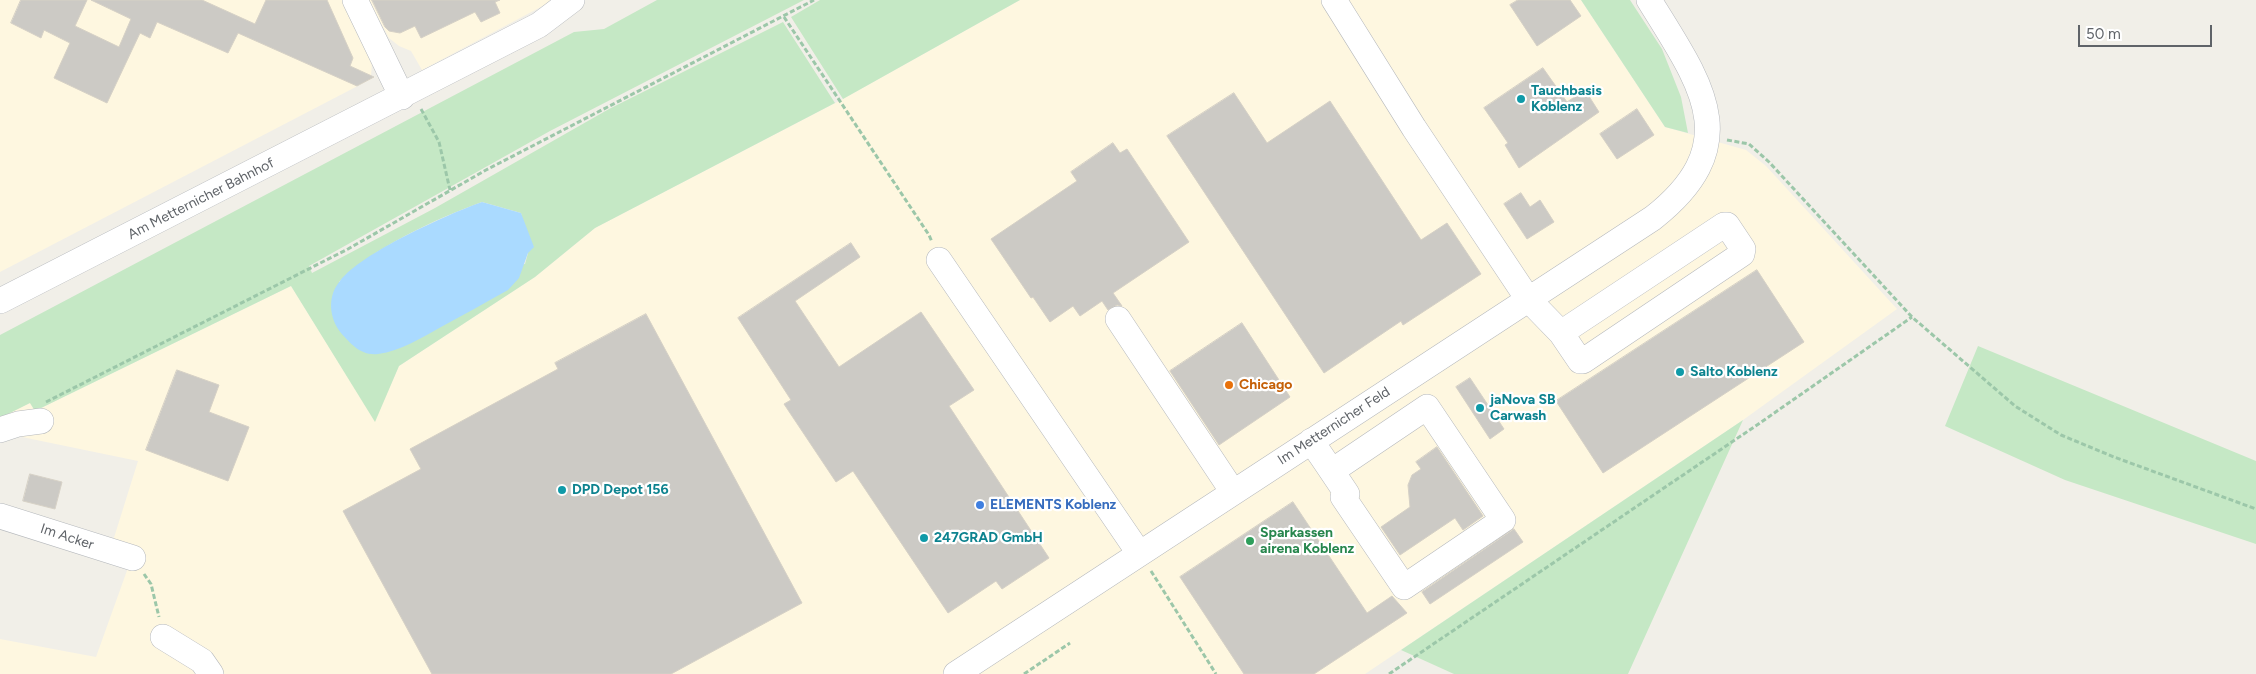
<!DOCTYPE html>
<style>
body{margin:0}
#map{position:relative;width:2256px;height:674px;overflow:hidden;background:#f1efe8;font-family:Figtree,sans-serif}
canvas{display:block}
.scale{position:absolute;left:2078px;top:25px;width:134px;height:22px;box-sizing:border-box;border:2px solid #5f6368;border-top:0;padding-left:6px;font-size:15px;line-height:18px;white-space:nowrap;color:#5f6368;-webkit-text-stroke:4px #fff;paint-order:stroke}
</style>
<div id="map">
<canvas width="2256" height="674"></canvas>
<div class="scale">50 m</div>
</div>
<script>
const c = document.querySelector('canvas').getContext('2d');
c.lineJoin = 'round';
function fill(path, color) { c.fillStyle = color; c.fill(path, 'evenodd'); }
function trace(path, color, width, dash) { c.strokeStyle = color; c.lineWidth = width; c.lineCap = dash ? 'butt' : 'round'; c.setLineDash(dash || []); c.stroke(path); }
function write(font, color, halo, rows, align = 'center') {
  c.font = font + ' Figtree,sans-serif'; c.lineWidth = 4.5; c.setLineDash([]); c.textBaseline = 'middle'; c.strokeStyle = halo; c.fillStyle = color; for (const [text, x, y, turn = 0] of rows) {
    c.save(); c.translate(x, y); c.rotate((+turn || 0) * Math.PI / 180); c.textAlign = isNaN(turn) ? turn : align; if (halo) c.strokeText(text, 0, 0); c.fillText(text, 0, 0); c.restore();
  }
}
const commercial = new Path2D(`
 M0,0H343L372,63L371,76L375,77L0,272Z
 M368,0H554L422,70L411,51L399,46L389,38Z
 M1020,0H1581L1665,127L1746,150L1766,166L1897,309L1743,420L1365,674H0V639L96,657L134,551L112,544L138,461L17,436L5,415L30,403L35,411L291,286L375,421L399,366L535,277L595,228L843,99Z`);
const green = new Path2D(`
 M657,0H804L550,131L309,266L312,273L435,208L609,109L783,22L835,103L595,228L535,277L399,366L375,422L291,286L35,411L30,403L0,418V335L574,32L604,29ZM482,202L521,213L528,253L525,264L339,282C373,248 437,218 482,202Z
 M820,0H1020L843,99L791,17Z
 M1581,0H1630L1662,49L1681,97L1688,133L1665,127Z
 M1978,346L2256,461V544L2065,480L1945,426Z
 M1743,420L1628,674H1454L1401,650Z`);
const water = new Path2D(`
 M482,202L521,213L534,247L528,253L519,278L508,290C485,303 463,315 441,327C421,338 401,351 378,354C361,356 351,344 341,333C329,318 327,296 340,281C361,253 448,214 482,202Z`);
const building = new Path2D(`
 M21,0H87L75,26L119,47L131,19L91,0H202L255,24L266,0H327L353,58L350,66L374,77L357,86L238,33L228,53L157,22L150,38L140,33L107,103L54,78L70,43L44,30L41,38L11,23Z
 M372,0H500L495,2L500,13L481,22L475,12L421,38L415,26L400,33L389,31L385,27Z
 M1518,0H1570L1581,16L1537,46L1510,5Z
 M1543,68L1567,102L1585,90L1599,112L1519,168L1505,145L1508,143L1484,108Z
 M1234,93L1267,143L1330,101L1421,240L1447,223L1481,274L1403,325L1401,321L1324,373L1167,136Z
 M1637,109L1654,135L1617,159L1600,134Z
 M1113,143L1120,153L1127,149L1189,242L1113,293L1122,306L1117,305L1108,310L1102,301L1080,316L1073,306L1050,322L1033,297L1031,298L991,239L1077,181L1071,172Z
 M1521,193L1530,207L1540,200L1554,222L1527,239L1504,204Z
 M851,243L860,257L795,301L839,367L921,312L974,390L949,406L1049,558L1002,589L996,581L948,613L853,471L836,482L784,404L791,400L738,318Z
 M1757,270L1804,342L1603,473L1556,401Z
 M646,314L802,603L671,674H432L343,511L421,469L410,449L558,369L555,363Z
 M1242,323L1290,397L1219,445L1170,371Z
 M177,370L219,385L209,412L249,427L228,481L146,450Z
 M1470,378L1504,429L1490,439L1456,387Z
 M1437,447L1483,516L1463,530L1455,518L1400,555L1381,527L1410,507L1408,485L1412,475L1421,469L1416,462Z
 M30,474L62,482L55,509L23,501Z
 M1293,502L1367,613L1392,596L1407,613L1314,674H1244L1180,577Z
 M1514,529L1523,542L1430,604L1422,592Z`);
const path = new Path2D(`
 M784,17L929,235L932,242
 M421,109L439,142L450,190
 M1727,140L1749,144L1769,162L1912,317L2015,406L2061,435L2114,457L2256,509
 M46,402L348,249L486,170L814,0
 M1151,571L1216,674
 M144,574L151,584L159,617
 M1024,674L1070,643
 M1389,674L1757,425L1912,317`);
const minor = new Path2D(`
 M355,0L402,97
 M1334,0L1414,128L1528,299L1561,333L1580,361H1583L1742,254L1743,249L1727,225H1724L1561,333
 M939,260L1139,553
 M0,301L539,25L572,0
 M1118,319L1233,492
 M0,430L18,424L41,421
 M1311,441C1323,458 1335,476 1347,494L1343,497L1404,587L1503,520L1427,407L1332,471
 M0,516L133,558
 M163,637L202,661L211,674
 M956,674L1653,218C1748,143 1700,83 1649,0`);
const markers = [
 [1521,99,5,"#0f9aa8"],
 [1680,372,5,"#0f9aa8"],
 [1229,385,5,"#e8710a"],
 [1480,408,5,"#0f9aa8"],
 [562,490,5,"#0f9aa8"],
 [980,505,5,"#3f7fe0"],
 [924,538,5,"#0f9aa8"],
 [1250,541,5,"#2e9e5b"]
];
const cultureNames = [
 ["Tauchbasis",1531,91],
 ["Koblenz",1531,107],
 ["Salto Koblenz",1690,372],
 ["jaNova SB",1490,400],
 ["Carwash",1490,416],
 ["DPD Depot 156",572,490],
 ["247GRAD GmbH",934,538]
];
const streetNames = [
 ["Am Metternicher Bahnhof",201,199,-27],
 ["Im Metternicher Feld",1334,426,-33],
 ["Im Acker",67,537,18]
];
const foodNames = [
 ["Chicago",1239,385]
];
const shopNames = [
 ["ELEMENTS Koblenz",990,505]
];
const leisureNames = [
 ["Sparkassen",1260,533],
 ["airena Koblenz",1260,549]
];
fill(commercial, '#fef7e0');
fill(green, '#c5e8c5');
fill(water, '#aadaff');
fill(building, '#cccac5');
trace(building, '#d6d1c6', 1);
trace(minor, '#b5b8bc', 26);
trace(path, '#9cc7a9', 3, [5, 2.5]);
trace(minor, '#fff', 25);
for (const [x, y, r, color] of markers) { const dot = new Path2D(); dot.arc(x, y, r, 0, 2 * Math.PI); c.fillStyle = color; c.fill(dot); trace(dot, '#fff', 2); }
write('bold 14px', '#0d838f', '#fff', cultureNames, 'left');
write('14px', '#5f6368', '#fff', streetNames);
write('bold 14px', '#c56008', '#fff', foodNames, 'left');
write('bold 14px', '#366cbe', '#fff', shopNames, 'left');
write('bold 14px', '#27864d', '#fff', leisureNames, 'left');
</script>
